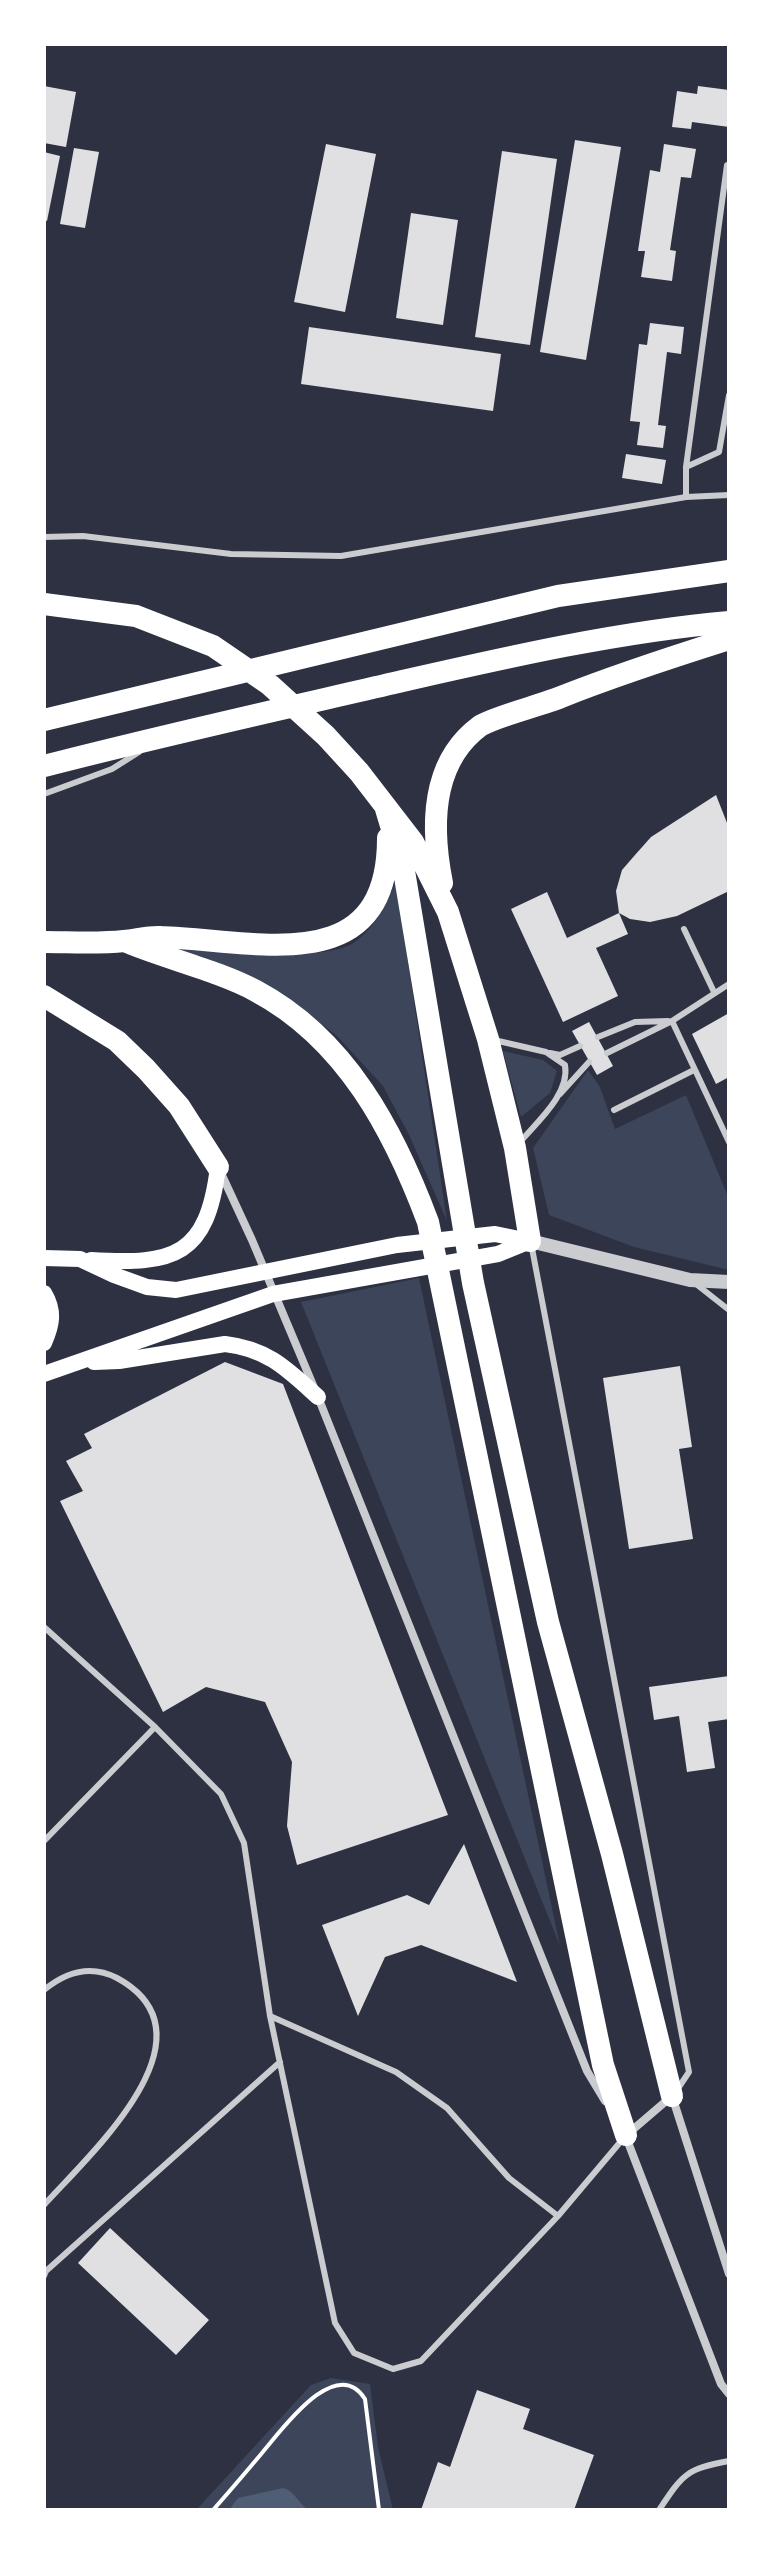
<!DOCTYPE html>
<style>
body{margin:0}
#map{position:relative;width:773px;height:2554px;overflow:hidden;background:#2d3142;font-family:"Space Grotesk",sans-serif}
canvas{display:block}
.frame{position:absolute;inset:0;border:46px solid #fff;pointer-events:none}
</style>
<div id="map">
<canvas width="773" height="2554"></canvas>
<div class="frame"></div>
</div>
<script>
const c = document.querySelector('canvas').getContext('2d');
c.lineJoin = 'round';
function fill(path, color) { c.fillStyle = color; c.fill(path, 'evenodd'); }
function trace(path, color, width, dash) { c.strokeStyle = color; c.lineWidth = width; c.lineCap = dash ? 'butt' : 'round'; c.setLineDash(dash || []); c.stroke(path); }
const green = new Path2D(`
 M396,882L447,1221L409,1135L383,1086L337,1036L292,1001L171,947C212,950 323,964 355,942C376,927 385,904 396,882Z
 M503,1051L543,1060L557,1071L550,1093L521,1117Z
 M588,1070L600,1087L615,1129L686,1095L729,1199V1270L634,1247L549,1215L533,1148Z
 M419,1278L560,1946L301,1302Z
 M331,2378L370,2384L378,2447L393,2510H196L311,2385Z`);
const water = new Path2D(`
 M283,2488C296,2491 298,2505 310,2510H229L238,2498Z`);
const building = new Path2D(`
 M44,86L76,92L66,147L44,143Z
 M698,86L729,90V127L692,122L691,129L672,127L677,91L697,94Z
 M575,140L621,147L586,360L540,352Z
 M326,144L376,154L345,312L294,302Z
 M664,144L696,149L691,178L681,177L670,250L676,251L672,281L641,277L645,251H638L650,170L660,172Z
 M74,148L99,152L85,228L60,224Z
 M502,151L557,159L530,345L475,337Z
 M44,152L60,156L47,221L44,220Z
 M411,213L458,220L443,325L396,318Z
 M650,323L684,327L681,354L667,352L658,425L666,426L663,448L637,445L640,422L630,421L639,344L647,345Z
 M309,327L501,354L493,411L301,384Z
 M626,454L666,460L662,484L622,478Z
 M716,795L729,828V891L677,916L650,922L630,919L619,913L616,891L622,870L635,855L651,837Z
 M547,892L567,938L619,913L628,934L596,948L618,996L563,1022L511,909Z
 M729,1013V1077L716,1084L692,1034Z
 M589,1022L613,1066L597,1075L572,1031Z
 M225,1362L283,1384L448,1815L297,1865L287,1826L292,1762L265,1702L206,1687L163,1712L60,1501L83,1491L66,1461L92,1448L84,1434Z
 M680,1366L692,1447L679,1449L693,1539L629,1549L603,1378Z
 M729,1676V1719L708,1722L715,1768L687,1772L679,1716L654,1720L649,1687Z
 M464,1844L517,1982L421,1945L385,1957L358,2016L322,1925L407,1895L429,1905Z
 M110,2228L209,2320L176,2355L78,2263Z
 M477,2390L530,2409L523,2429L594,2455L574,2510H421L438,2462L450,2467Z`);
const path = new Path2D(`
 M213,2510C230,2491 246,2472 262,2453C281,2431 336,2353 365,2399L379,2510`);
const service = new Path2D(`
 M686,467L719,452L729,395
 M686,497V467L727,165H729
 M44,537L83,536L231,554L341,556L686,497L729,495
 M44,794L112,769L139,752
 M684,929L714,992
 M672,1021L729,1142
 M598,1037L635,1022L668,1021
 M494,1040L546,1052L565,1065C570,1094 537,1122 520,1142
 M550,1053L560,1055L580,1046
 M607,1053L672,1021L729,984
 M560,1094L589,1062
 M614,1110L694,1070
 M531,1243L689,2072L677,2090
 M696,1284L729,1310
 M44,1627L155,1727L221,1794L244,1843L270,2016L335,2323L354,2353L393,2369L421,2361L558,2216L622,2140
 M44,1841L155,1727
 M44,1990C66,1972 90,1964 117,1978C222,2035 90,2154 44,2205
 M270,2016L396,2072L447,2108L509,2178L558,2216
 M44,2276L46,2271L280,2062
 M659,2510C683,2474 686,2469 729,2461`);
const minor = new Path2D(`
 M220,1171L252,1240L318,1397L587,2071L605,2101
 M630,2132L672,2096L729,2274
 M626,2137L721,2384L729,2394`);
const tertiary = new Path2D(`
 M530,1241L690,1280L729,1282`);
const secondary = new Path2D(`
 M44,1258L80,1259L114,1275L147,1287L176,1290L397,1245L495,1234L529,1241
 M91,1260C175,1265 207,1256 218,1167
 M44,1293C55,1311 52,1325 44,1343
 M94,1362L119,1361L225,1344C268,1349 287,1369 318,1397
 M44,1374L273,1294L498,1254L530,1241`);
const motorway = new Path2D(`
 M44,604L136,616L213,646L270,685L326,736L359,772L413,842L448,912L488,1039L515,1148L530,1241
 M44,720L558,596L729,571
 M44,766C160,736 277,710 394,683C504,658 616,632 729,622
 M386,809L403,865L473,1283L548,1622L612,1854L672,2096
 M442,883C431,828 430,763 480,726C493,717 542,705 561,697C616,675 672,657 729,639
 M124,941C164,958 219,971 256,991C346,1039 394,1131 428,1222L603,2065L626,2135
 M44,942C70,942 98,944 124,941C136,940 149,936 161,937C257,940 388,981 388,838
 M44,996L117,1041L146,1069L179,1106L218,1167`);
fill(green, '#3c4559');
fill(water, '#4f5d75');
fill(building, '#e0e0e3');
trace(path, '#fff', 4);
trace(service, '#caccd0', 6);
trace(minor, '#caccd0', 8);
trace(tertiary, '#caccd0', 14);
trace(secondary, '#fff', 16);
trace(motorway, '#fff', 22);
</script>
